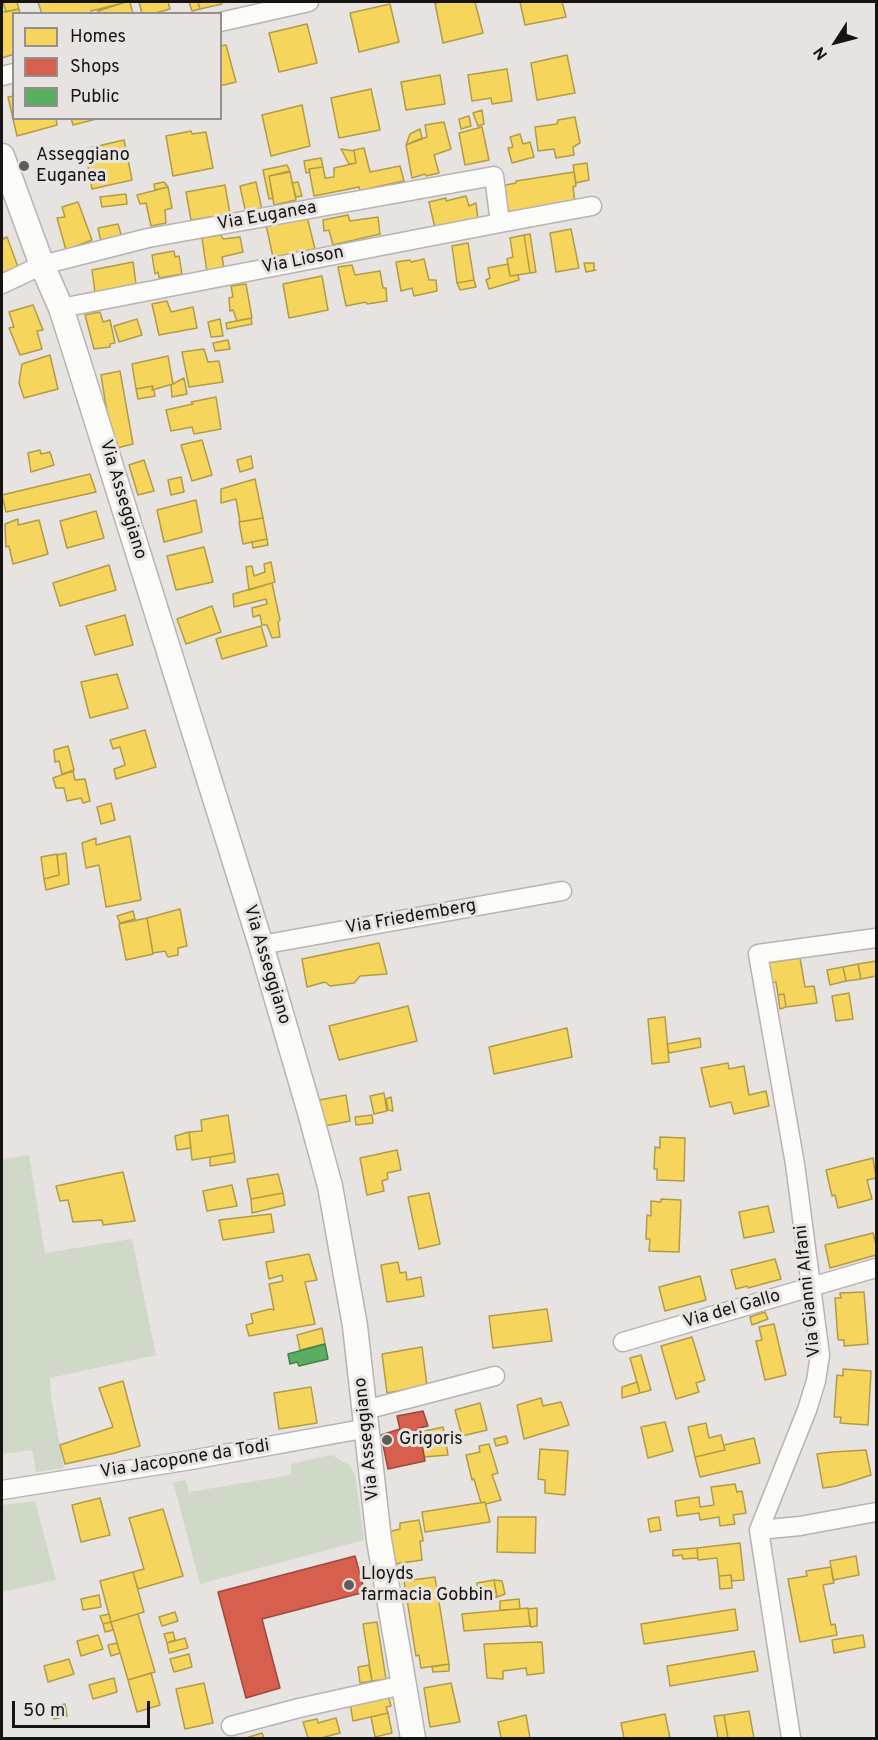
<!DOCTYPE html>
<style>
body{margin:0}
#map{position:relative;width:878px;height:1740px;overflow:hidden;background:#e6e3e1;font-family:Overpass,sans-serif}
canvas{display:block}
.frame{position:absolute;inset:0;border:3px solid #151413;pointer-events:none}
.legend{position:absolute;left:12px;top:12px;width:210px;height:108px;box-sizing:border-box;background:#e7e3e0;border:2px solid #93908e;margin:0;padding:8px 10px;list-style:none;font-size:18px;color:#151413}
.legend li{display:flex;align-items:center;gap:12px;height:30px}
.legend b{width:30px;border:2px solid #93908e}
.north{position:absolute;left:806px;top:12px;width:60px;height:60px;-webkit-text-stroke:4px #e7e3e0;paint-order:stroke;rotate:234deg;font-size:16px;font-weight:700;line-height:24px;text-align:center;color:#151413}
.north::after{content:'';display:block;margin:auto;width:21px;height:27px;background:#151413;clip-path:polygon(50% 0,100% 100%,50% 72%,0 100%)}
.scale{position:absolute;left:12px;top:1701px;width:138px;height:27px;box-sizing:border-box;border:3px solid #151413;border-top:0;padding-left:8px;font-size:18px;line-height:21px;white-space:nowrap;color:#151413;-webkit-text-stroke:4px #e7e3e0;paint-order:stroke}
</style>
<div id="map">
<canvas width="878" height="1740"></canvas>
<div class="frame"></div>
<ul class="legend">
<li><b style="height:16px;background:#f6d55c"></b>Homes</li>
<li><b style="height:16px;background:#d6604d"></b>Shops</li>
<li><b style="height:16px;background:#5aae61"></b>Public</li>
</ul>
<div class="north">N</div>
<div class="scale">50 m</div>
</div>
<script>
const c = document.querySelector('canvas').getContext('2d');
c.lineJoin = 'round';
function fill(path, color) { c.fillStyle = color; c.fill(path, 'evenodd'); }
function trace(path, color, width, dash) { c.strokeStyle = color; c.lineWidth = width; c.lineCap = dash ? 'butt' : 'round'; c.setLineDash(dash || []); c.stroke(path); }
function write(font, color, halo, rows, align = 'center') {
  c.font = font + ' Overpass,sans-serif'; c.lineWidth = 6; c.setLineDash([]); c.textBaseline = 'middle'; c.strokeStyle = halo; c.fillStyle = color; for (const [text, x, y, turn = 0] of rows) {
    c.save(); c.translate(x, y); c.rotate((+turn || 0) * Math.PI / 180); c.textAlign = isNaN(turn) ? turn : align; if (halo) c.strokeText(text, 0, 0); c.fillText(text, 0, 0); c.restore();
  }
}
const green = new Path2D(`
 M29,1155L45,1253L132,1239L156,1355L50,1378L51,1396L64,1468L36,1472L32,1450L2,1454V1159Z
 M332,1455L349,1465L355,1474L364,1540L200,1584L173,1482L186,1480L189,1492L291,1475V1464Z
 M35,1501L56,1580L2,1592V1505Z`);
const homes = new Path2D(`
 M3,2H17L19,9L6,12Z
 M38,2H123V3L91,11V14H42Z
 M123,2H130L133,14H99L98,11L123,3Z
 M139,2H168L170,9L152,14H142Z
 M189,2H198L200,9L192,11Z
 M198,2H221L222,4L200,9Z
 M442,2H475L483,33L443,43L435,3Z
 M520,2H562L566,17L525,25Z
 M390,4L399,42L359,52L350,13Z
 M19,9L20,14H14V54L2,58V12Z
 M307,24L317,63L279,72L269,33Z
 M226,45L236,82L220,86V46Z
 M567,55L575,93L537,100L531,63Z
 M507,69L512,101L492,104L491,98L472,101L468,75Z
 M440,75L445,104L406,110L401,82Z
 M371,89L380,130L339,138L331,98Z
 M14,96V118H56L57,125L17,136L8,97Z
 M302,105L310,146L271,156L262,115Z
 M482,110L484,124L478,126L473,113Z
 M469,116L471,126L461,129L459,119Z
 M575,117L580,143L573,147L574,155L556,158L554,149L538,151L535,127L557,124L558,120Z
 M71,118H100L73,125Z
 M444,122L451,149L434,155L439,173L426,176L425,174L412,178L406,145L427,137L425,125Z
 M482,127L489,160L465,165L459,133Z
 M420,129L422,138L406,145L410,134Z
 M191,131L192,134L206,132L213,168L173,176L166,136Z
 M520,134L523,144L530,142L534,157L512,163L508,148L513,147L510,137Z
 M124,140L132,180L92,189L85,149Z
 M364,148L370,172L400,166L404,181L371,188V193L361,195L359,187L314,196L309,169L323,167L325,178L334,177V168L356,163L354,150Z
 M341,149L354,151L356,163L349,164Z
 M321,158L323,167L309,169L310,172L306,173L304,161Z
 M587,163L589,180L576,183L573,165Z
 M287,165L290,171L269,176L273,198L269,199L263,170Z
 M290,172L296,200L274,205L269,176Z
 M574,172L576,186L573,187L575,203L507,216L501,186L516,183V181Z
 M164,182L168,187L155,190L154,184Z
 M256,182L262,210L246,214L240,186Z
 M298,182L302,196L296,197L292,183Z
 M225,185L230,214L191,220L186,192Z
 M168,187L172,208L165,210L166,223L151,226L146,203L140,204L137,195Z
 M126,194L127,204L102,207L100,197Z
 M466,196L469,206L476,203L478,220L435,228L429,202L446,198V201Z
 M78,202L92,240L66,250L57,218L65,217L62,207Z
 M348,215L350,221L378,217L380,234L333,245L329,230L324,231L323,220Z
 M307,217L315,249L273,257L266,225Z
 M118,224L122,238L101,242L98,228Z
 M571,229L579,268L556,272L550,233Z
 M2,233L3,239L7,237L18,267L2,274Z
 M530,234L536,272L530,273L524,235Z
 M221,235L223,239L240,237L243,252L222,257L224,268L207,272L202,238Z
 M524,235L530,273L510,276L507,259L513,257L510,238Z
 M468,243L474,280L457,283L452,246Z
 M174,251L175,257L179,256L182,274L159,278L158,272L155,274L152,255Z
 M424,259L429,280H436L437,291L414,296L412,288L401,291L396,262L410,260L411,262Z
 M133,262L136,284L95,292L92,270Z
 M584,263H594V270H596L586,272Z
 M508,264L510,276L518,275L519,280L489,289L486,280L490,278L488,268Z
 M352,265L355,275L380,271L383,288H386L387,301L367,304L366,302L346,306L338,267Z
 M322,276L328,310L289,318L283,284Z
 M474,280L476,287L460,290L457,283Z
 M246,284L252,318L237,321L233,310L230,311L229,298L233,297L231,286Z
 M167,301L171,312L193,307L197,328L159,335L152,304Z
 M33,305L43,330L37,331L42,349L20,355L9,328L14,327L9,312Z
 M100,312L103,322L110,320L115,343L110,344V347L94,349L85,315Z
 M251,318L252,324L227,329L226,323Z
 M137,319L142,335L119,342L114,326Z
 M220,319L223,336L211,337L208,322Z
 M228,340L230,349L215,351L213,343Z
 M204,349L208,362L219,361L223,382L189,387L182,352Z
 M50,355L58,389L24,398L19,383L22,364Z
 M168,356L173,384L152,390L153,386L136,389L132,364Z
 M120,371L133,444L113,449L101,375Z
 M184,378L187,394L172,397L171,385Z
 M153,386L152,390H154L155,396L138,399L136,389Z
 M216,397L221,429L194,434L192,427L171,431L166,410L193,404L191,402Z
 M202,440L212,475L192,481L181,445Z
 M40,450L41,454L50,452L54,465L31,472L28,453Z
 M251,456L253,468L240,472L237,460Z
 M144,460L154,491L138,495L129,465Z
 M90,474L96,492L6,512L2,495Z
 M181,477L184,492L171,495L168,480Z
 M255,479L263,518L240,522L236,499L221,503V489Z
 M196,500L202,532L164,542L157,510Z
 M96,511L104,538L67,548L60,521Z
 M263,518L267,539L243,544L239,522Z
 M18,519V525L39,520L48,554L13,564L9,546L6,547L5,524Z
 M267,539L268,545L253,548L252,542Z
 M204,547L213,582L176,590L167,556Z
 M271,562L275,582L249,590L246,567L252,566L254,576L265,572L264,564Z
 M109,565L116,590L60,606L53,583Z
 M272,583L280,620L278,622L280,637L272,638L267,625H262L260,615L253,617L252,608L267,604L266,599L234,607L233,594Z
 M212,606L221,632L186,644L177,619Z
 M125,615L133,645L95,655L86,626Z
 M261,626L267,646L222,659L216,639Z
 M117,674L128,708L90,718L81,682Z
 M145,730L156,767L116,779L114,769L125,765L120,747L113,749L110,740Z
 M68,746L74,770L62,774L59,761L55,762L54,750Z
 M73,771L75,780L85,779L90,801L83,803L81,798L67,801L64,788H56L53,778Z
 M111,803L115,820L101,824L97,807Z
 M130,836L141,900L106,907L99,865L86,868L82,843L96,838V845Z
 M66,853L69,884L46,890L44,879L59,875L57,855Z
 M57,854L59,875L44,879L41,857Z
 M180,909L187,946L178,948V955L168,957L165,951L153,953L147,918Z
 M133,911L135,919L120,923L117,916Z
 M147,918L153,954L126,960L119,924Z
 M379,943L387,974L360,976L354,983L330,986L325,982L307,987L302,959Z
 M800,958L805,987L814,986L817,1003L786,1007L784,994L778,995L776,982L771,983L767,963Z
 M876,961V976L861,979L858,964Z
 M858,964L861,979L846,981L843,967Z
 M843,967L846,981L830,985L827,970Z
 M849,993L853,1019L836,1021L832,996Z
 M784,994L786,1007L780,1009L778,995Z
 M408,1006L417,1041L339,1060L329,1026Z
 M665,1017L669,1062L652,1064L648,1019Z
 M567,1028L572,1057L494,1074L489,1047Z
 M700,1038L701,1047L669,1053L667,1044Z
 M728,1063L729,1069L744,1066L749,1095L766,1091L769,1106L734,1114L731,1102L710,1107L701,1068Z
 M384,1093L387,1111L374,1114L370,1096Z
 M346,1095L350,1121L325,1126L319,1100Z
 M391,1097L393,1111L388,1110L386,1099Z
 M228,1115L234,1153L192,1160L189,1132L202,1131L201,1120Z
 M372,1115L373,1123L356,1125L355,1117Z
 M189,1132L191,1148L177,1150L175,1136Z
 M660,1137L685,1138L684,1181L657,1180V1169H654L655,1147L660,1148Z
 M397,1150L401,1170L387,1173L388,1179L382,1181L384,1191L367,1195L360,1158Z
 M234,1153L235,1162L210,1166V1157Z
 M873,1158L876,1178L867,1180L872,1199L838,1208L835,1195L832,1196L826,1170Z
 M123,1172L135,1221L103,1225L102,1220L73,1222L68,1200L60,1201L56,1186Z
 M278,1174L283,1193L251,1199L247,1179Z
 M232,1185L237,1206L207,1211L203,1191Z
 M283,1193L285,1205L252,1213L251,1199Z
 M429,1193L440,1244L419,1249L408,1197Z
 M661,1199L681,1200L679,1252L649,1251L650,1239H646L647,1215L651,1216V1201L661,1202Z
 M768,1206L774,1232L744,1238L739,1212Z
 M271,1214L274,1232L223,1240L219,1220Z
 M873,1233L876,1245V1255L830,1268L825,1245Z
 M309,1254L317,1280L305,1282L315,1324L249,1336L246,1325L253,1323L251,1314L270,1309L274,1310L269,1284L283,1281L282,1275L269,1279L266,1262Z
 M775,1259L781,1279L748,1288L747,1286L736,1289L731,1270Z
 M398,1262L400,1273L406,1272L407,1280L421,1277L424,1296L387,1302L381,1265Z
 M700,1276L706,1300L665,1311L659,1287Z
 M864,1292L868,1344L844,1346V1340H838L835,1298H841L840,1293Z
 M547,1309L552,1341L493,1348L489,1316Z
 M765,1312L768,1319L752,1325L750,1317Z
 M774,1324L786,1375L765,1380L756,1341L762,1340L759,1327Z
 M322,1328L325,1344L300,1350L297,1335Z
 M692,1337L705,1380L696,1383L699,1392L676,1399L661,1346Z
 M422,1347L427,1386L387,1393L382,1354Z
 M641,1355L651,1390L640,1393L630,1358Z
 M843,1369L871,1371L868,1425L840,1423L841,1417H834L837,1375L843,1376Z
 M123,1381L140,1446L115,1453L65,1464L60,1445L113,1427L99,1388Z
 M637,1382L640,1393L622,1398V1387Z
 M311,1387L317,1423L279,1429L274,1393Z
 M541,1398L543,1406L561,1402L569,1425L524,1439L517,1405Z
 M480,1403L487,1430L462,1436L455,1410Z
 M665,1422L673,1451L648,1458L641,1427Z
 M706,1423L709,1438L721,1435L725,1450L695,1457L688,1427Z
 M443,1427L448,1455L424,1457L422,1447L428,1444L425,1431Z
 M506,1436L508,1443L496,1446L494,1439Z
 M754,1438L760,1463L700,1477L695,1457L725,1450L724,1445Z
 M489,1444L498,1473L492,1475L501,1500L486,1504L485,1502L481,1503L474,1479L472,1480L466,1455L480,1452L479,1446Z
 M540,1449L568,1451L565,1495L545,1493V1480L538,1479Z
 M866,1450L871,1475L837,1486L823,1488L817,1454L832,1452Z
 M735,1484L737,1492L742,1491L746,1513L733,1515L735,1524L720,1526L719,1517L700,1520L699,1513L677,1516L675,1501L699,1497L700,1507L714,1505L711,1487Z
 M100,1498L110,1535L81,1542L72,1505Z
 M485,1502L490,1522L425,1532L422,1512Z
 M163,1509L183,1576L138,1589L133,1572L144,1569L129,1518Z
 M498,1517H536L535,1553L497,1552Z
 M659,1517L661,1530L650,1532L648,1519Z
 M419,1520L423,1539V1541H420L422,1560L395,1564L388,1532L400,1529V1523Z
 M740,1543L744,1580L732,1581L731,1575L719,1576L717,1558L698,1560L697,1548Z
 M697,1548L698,1558L683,1559L682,1555L673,1556V1550Z
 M856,1556L859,1575L833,1580L830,1561Z
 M831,1567L834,1583L823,1585L831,1625L835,1624L837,1635L800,1642L788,1579L807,1576L806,1571Z
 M133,1572L144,1612L111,1622L100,1581Z
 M731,1575L732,1588L720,1589L719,1576Z
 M435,1577L449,1664L421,1668L419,1655L416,1656L404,1581Z
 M494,1580L502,1581L505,1594L497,1597Z
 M494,1580L497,1597L480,1600L477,1583Z
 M99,1595L101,1607L83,1610L81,1599Z
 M519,1599L520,1609L500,1610V1601Z
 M528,1608L530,1626L464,1631L462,1614Z
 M537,1608V1626L531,1627L528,1609Z
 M735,1609L738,1630L644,1644L641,1624Z
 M175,1612L178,1621L162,1626L159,1617Z
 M109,1614L111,1622L103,1624L100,1616Z
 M138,1614L155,1672L128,1680L111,1622Z
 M111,1622L113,1630L105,1632L103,1624Z
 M377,1622L386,1679L372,1681L363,1624Z
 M173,1632L175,1640L167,1643L164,1634Z
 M98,1635L103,1649L81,1656L77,1641Z
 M863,1635L865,1647L834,1653L832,1640Z
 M185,1638L188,1648L169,1653L167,1643Z
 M542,1642L544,1673L527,1675L526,1668L503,1671V1679L487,1678L484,1644Z
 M117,1643L120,1653L111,1656L108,1645Z
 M754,1651L758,1671L670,1686L667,1666Z
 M189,1654L192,1667L174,1672L170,1659Z
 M69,1659L74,1674L48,1682L44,1666Z
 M449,1664V1671L433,1672L432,1667Z
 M369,1665L372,1681L360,1683L358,1667Z
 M151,1673L160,1705L137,1712L128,1680Z
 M114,1678L117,1692L93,1699L89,1685Z
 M204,1683L213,1723L185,1729L176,1689Z
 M451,1683L460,1722L430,1727L424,1688Z
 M388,1695L391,1706L386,1707L388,1713L353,1721L350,1703Z
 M65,1704L67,1716L54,1719L51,1707Z
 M749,1711L754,1738H728L724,1715Z
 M388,1713L392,1733L375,1737L371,1717Z
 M665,1714L670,1738H624L621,1723Z
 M526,1715L530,1738H501L498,1722Z
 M724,1715L728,1738H718L714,1716Z
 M336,1718L340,1733L321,1738H308L303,1722L317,1719L318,1723Z
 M262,1733L264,1738H246Z`);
const shops = new Path2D(`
 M423,1411L428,1426L419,1428L425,1461L388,1469L381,1435L400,1429L397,1416Z
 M355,1556L365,1592L262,1619L280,1688L246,1698L218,1592Z`);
const public = new Path2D(`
 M325,1344L328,1359L299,1366L297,1362L290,1364L288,1354Z`);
const minor = new Path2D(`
 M220,22L309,2
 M2,76L14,73
 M500,223L592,206
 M2,284L42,265L148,238L494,176L500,223L61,308
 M261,945L562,891
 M623,1342L876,1268
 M365,1410L495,1376
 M2,1490L191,1460L368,1428
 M759,1530L800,1526L876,1512
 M231,1726L299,1708L403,1685
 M791,1738L759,1530L807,1410L816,1381L820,1355L795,1164L758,954L876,938`);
const tertiary = new Path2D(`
 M2,156L42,265L61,308L77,358L261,945L309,1109L330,1186L355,1326L379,1540L413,1738`);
const markers = [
 [24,166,6,"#5e5c5b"],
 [387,1440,6,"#5e5c5b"],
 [349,1585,6,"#5e5c5b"]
];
const poiNames = [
 ["Asseggiano",36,156],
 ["Euganea",36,177],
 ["Grigoris",399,1440],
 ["Lloyds",361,1575],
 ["farmacia Gobbin",361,1596]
];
const streetNames = [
 ["Via Euganea",267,217,-10],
 ["Via Lioson",303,261,-11],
 ["Via Asseggiano",122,500,73],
 ["Via Friedemberg",411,918,-10],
 ["Via Asseggiano",266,965,73],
 ["Via Gianni Alfani",809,1291,-96],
 ["Via del Gallo",732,1310,-16],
 ["Via Asseggiano",368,1439,-96],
 ["Via Jacopone da Todi",185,1460,-9]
];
fill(green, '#d0d9c7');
fill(homes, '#f6d55c');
trace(homes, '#b29b46', 1.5);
fill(shops, '#d6604d');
trace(shops, '#9c493c', 1.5);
fill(public, '#5aae61');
trace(public, '#45804a', 1.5);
trace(minor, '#b6b3b2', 21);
trace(tertiary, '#b6b3b2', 27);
trace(minor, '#fbfbfa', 18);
trace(tertiary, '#fbfbfa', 24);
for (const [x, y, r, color] of markers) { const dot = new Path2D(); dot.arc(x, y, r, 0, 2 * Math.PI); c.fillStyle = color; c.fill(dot); trace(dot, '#e7e3e0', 2); }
write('18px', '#151413', '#e7e3e0', poiNames, 'left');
write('18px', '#151413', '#e7e3e0', streetNames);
</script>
